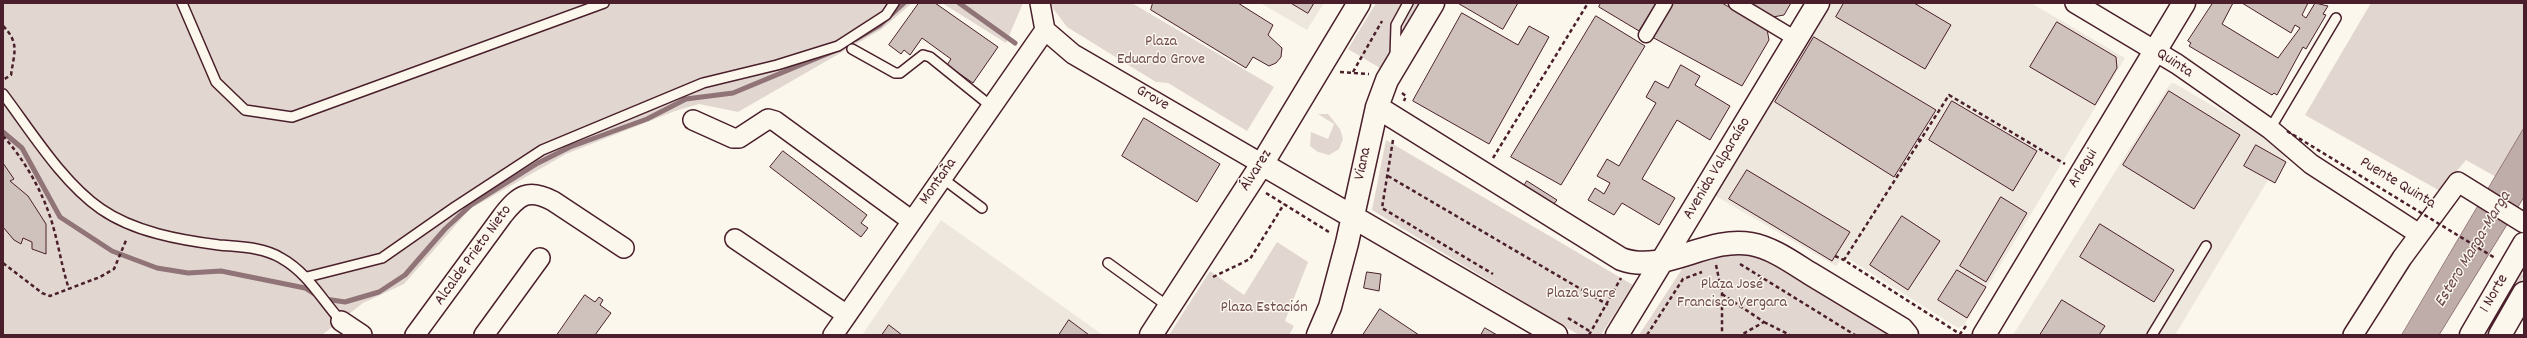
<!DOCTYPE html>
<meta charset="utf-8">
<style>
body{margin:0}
#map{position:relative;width:2527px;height:338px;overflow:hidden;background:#fbf7ec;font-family:Dekko,sans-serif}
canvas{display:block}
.frame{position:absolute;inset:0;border:4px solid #4a1f2b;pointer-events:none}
</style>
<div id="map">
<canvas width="2527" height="338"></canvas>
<div class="frame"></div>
</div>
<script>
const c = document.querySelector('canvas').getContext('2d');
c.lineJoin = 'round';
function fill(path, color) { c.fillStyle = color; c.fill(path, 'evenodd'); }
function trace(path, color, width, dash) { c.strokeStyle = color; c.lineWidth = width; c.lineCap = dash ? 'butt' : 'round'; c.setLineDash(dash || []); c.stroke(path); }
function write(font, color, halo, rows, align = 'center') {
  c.font = font + ' Dekko,sans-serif'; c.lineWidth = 3; c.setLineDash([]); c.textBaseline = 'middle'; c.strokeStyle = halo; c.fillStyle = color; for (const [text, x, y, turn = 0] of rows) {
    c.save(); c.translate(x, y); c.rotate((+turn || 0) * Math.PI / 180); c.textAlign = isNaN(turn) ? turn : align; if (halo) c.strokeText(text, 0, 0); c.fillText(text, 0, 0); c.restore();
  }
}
const built = new Path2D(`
 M1260,3H1324L1307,30Z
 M1830,3H2031L2125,58L1964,325L1958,328L1844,256L1836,266L1714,195Z
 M2174,83L2281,146L2286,162L2275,183L2268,180L2175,335H2013L2170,84Z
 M941,220L1103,335H862Z`);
const green = new Path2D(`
 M3,3H912L882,29L738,112L699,104L675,111L566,154L470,209L404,284L363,303L322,335H3Z
 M942,3H1023L1006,43Z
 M1049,3H1132L1274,87L1247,131L1168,83L1156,82L1067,27Z
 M1376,3H1419L1380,68L1348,49Z
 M2371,3H2524V128L2496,177L2466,160L2440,191L2305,115Z
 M1318,114H1328L1340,129L1343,139L1339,149L1329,155L1318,152L1310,146L1311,132L1328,139L1334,124Z
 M1386,140L1633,285L1601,335H1579L1372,210Z
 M1277,242L1308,262L1285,321L1294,326L1289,335H1169L1210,271L1244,295Z
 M1728,254L1749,255L1778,263L1891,335H1639L1684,266L1707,256Z
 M2519,271L2524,276L2489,335H2482Z`);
const water = new Path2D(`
 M2524,128V197L2439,335H2402Z`);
const stream = new Path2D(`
 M959,3L1015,43
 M856,39L880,25L904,3
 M3,132L22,148L60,217L112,251L157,268L188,273L221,271L305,288L316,295
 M325,299L345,302L379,292L405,275L445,229L471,205L538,163L570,147L647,119L686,99L733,93L839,49`);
const building = new Path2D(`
 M919,3H935L998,47L973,83L947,65L951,59L922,38L910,55L904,50L901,54L889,45Z
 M1153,3H1238L1273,25L1268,35L1282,48L1281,57L1276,63L1269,66L1253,57L1246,68L1151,10Z
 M1291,3H1314L1308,13Z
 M1458,3H1518L1503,29Z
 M1601,3H1656L1639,31L1599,7Z
 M1672,3H1722L1767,29L1769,40L1742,86L1652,37Z
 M1751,3H1791L1784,15L1773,17Z
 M1844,3H1914L1951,25L1925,69L1836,17Z
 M2213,3H2233L2222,24L2278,58L2300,28L2295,25L2291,33L2242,3H2308L2302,15L2306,18L2315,3L2328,6L2323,14L2326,15L2306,49L2303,47L2277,95L2274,93L2272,95L2189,46L2191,43L2188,41Z
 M1462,13L1518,45L1529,26L1549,37L1489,144L1413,101Z
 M1596,16L1645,46L1561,185L1511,157Z
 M2057,22L2116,57L2117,68L2095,105L2030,67Z
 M1814,37L1936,110L1894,177L1775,102Z
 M1681,65L1700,76L1695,85L1730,106L1710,140L1677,120L1642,179L1675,198L1659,225L1622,203L1614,215L1588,200L1595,188L1604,194L1610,183L1597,176L1607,159L1619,166L1656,103L1646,97L1655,81L1668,88Z
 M2169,91L2240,135L2194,209L2123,165Z
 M1952,101L2037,151L2013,191L1929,140Z
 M1144,118L1220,164L1197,202L1122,156Z
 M2256,145L2286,162L2275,183L2244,166Z
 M783,151L867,215L861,223L868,228L861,237L770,167Z
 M3,163L14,179L10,181L28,196L46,224V254L32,249V242L23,238L21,244L14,240L3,227Z
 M1747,170L1850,232L1832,261L1729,199Z
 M1527,181L1557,200L1552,206L1523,188Z
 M2001,197L2027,213L1986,282L1960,266Z
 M1902,216L1940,241L1908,290L1870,265Z
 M2100,224L2174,270L2154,302L2080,257Z
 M1957,270L1986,287L1967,318L1938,300Z
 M1367,272L1381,274L1379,291L1364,288Z
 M585,295L595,302L599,297L603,300L600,305L611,313L595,335H557Z
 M2062,300L2105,326L2099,335H2040Z
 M1380,309L1419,335H1363Z
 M1069,320L1089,335H1059Z
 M889,325L902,335H882Z
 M1485,328L1497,335H1481Z`);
const path = new Path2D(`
 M3,26C20,43 14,53 11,75L3,80
 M1340,72L1369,74
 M1353,72L1382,21
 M1402,93L1406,96L1404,101
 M3,136C25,160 44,194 53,226C59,247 62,268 69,289
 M1918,139L1922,141
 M1393,140L1382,208L1493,274
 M1493,158L1588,3
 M1388,176L1608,305
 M1266,193L1329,232
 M1835,256L1844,260
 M3,263L42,293L50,296L100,277L114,269L127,238
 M1740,264L1855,335
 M1716,265L1722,293V335
 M1213,277L1250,259L1284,204
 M1722,294L1764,322L1741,335
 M1568,318L1591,332
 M1764,322L1790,335
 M1966,326L1960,334L1844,260L1949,95L2065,164
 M1589,335L1621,278
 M1647,335L1683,279L1702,272`);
const service = new Path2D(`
 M182,3L216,82L245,110L292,117L604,3
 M852,49L895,73H900L923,55L930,57L992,107
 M1395,57L1396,25L1408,3
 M3,94C31,131 62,182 101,209C134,232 180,240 219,245C240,247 263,247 281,258C308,273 321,299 341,321
 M2270,129L2336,18
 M942,178L982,208
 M1108,263L1169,307
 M307,277L382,258L455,207L542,150L703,83L777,65L838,46L886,15L894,3
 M2152,335L2206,246`);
const pedestrian = new Path2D(`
 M1736,3L1796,39
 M1646,35L1665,3`);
const minor = new Path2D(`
 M1040,3L1045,30
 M2075,3L2177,64L2270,129L2311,164L2419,234
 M1045,30L1073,54L1262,164
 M693,120L733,138H739L768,119L775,121L912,221
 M735,239L847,315
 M341,321L362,335
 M415,335L503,215C519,195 528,188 553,201L624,248
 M484,335L540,258
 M833,335L1045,30
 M2353,335L2402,258L2458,182L2524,223`);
const tertiary = new Path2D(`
 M1662,261L1818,3`);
const secondary = new Path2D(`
 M1617,335L1662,261
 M1984,335L2184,3`);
const primary = new Path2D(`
 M1377,107L1621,259C1665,275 1706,236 1751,244C1773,248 1793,263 1811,274C1841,292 1872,311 1902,329L1907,335
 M1262,164L1556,335
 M1151,335L1262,164L1359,3
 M1318,335L1330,307L1347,243L1377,107L1387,80L1433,3
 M2471,335L2524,244
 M2500,335L2524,293`);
const pathBridge = new Path2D(`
 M2287,131L2495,258`);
const parkNames = [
 ["Plaza",1161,43],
 ["Eduardo Grove",1161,61],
 ["Plaza José",1732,286],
 ["Francisco Vergara",1732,304],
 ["Plaza Sucre",1581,295],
 ["Plaza Estación",1264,309]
];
const streetNames = [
 ["Quinta",2174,64,33],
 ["Grove",1152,99,30],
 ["Viana",1364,164,-78],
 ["Avenida Valparaíso",1718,169,-59],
 ["Arlegui",2084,169,-59],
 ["Álvarez",1257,171,-58],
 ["Montaña",939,182,-55],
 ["Puente Quinta",2397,184,31],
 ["Alcalde Prieto Nieto",474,256,-54],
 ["1 Norte",2495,294,-60]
];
const waterNames = [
 ["Estero Marga-Marga",2474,250,-59]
];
fill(built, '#eee7de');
fill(green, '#e2d7d0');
fill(water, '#bfadaa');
trace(water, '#907477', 1);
trace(stream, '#907477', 5);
fill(building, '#cfc2bc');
trace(building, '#4a1f2b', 1);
trace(service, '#4a1f2b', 12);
trace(pedestrian, '#4a1f2b', 17);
trace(minor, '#4a1f2b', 22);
trace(tertiary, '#4a1f2b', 25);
trace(secondary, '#4a1f2b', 25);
trace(primary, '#4a1f2b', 25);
trace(path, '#4a1f2b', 2.5, [4, 3]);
trace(service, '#fbf7ec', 9);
trace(pedestrian, '#fbf7ec', 14);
trace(minor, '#fbf7ec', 19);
trace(tertiary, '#fbf7ec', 22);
trace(secondary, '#fbf7ec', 22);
trace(primary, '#fbf7ec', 22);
trace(pathBridge, '#4a1f2b', 2.5, [4, 3]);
write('16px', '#704d54', '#fbf7ec', parkNames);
write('16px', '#4a1f2b', '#fbf7ec', streetNames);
write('italic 17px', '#6d4a51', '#fbf7ec', waterNames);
</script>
